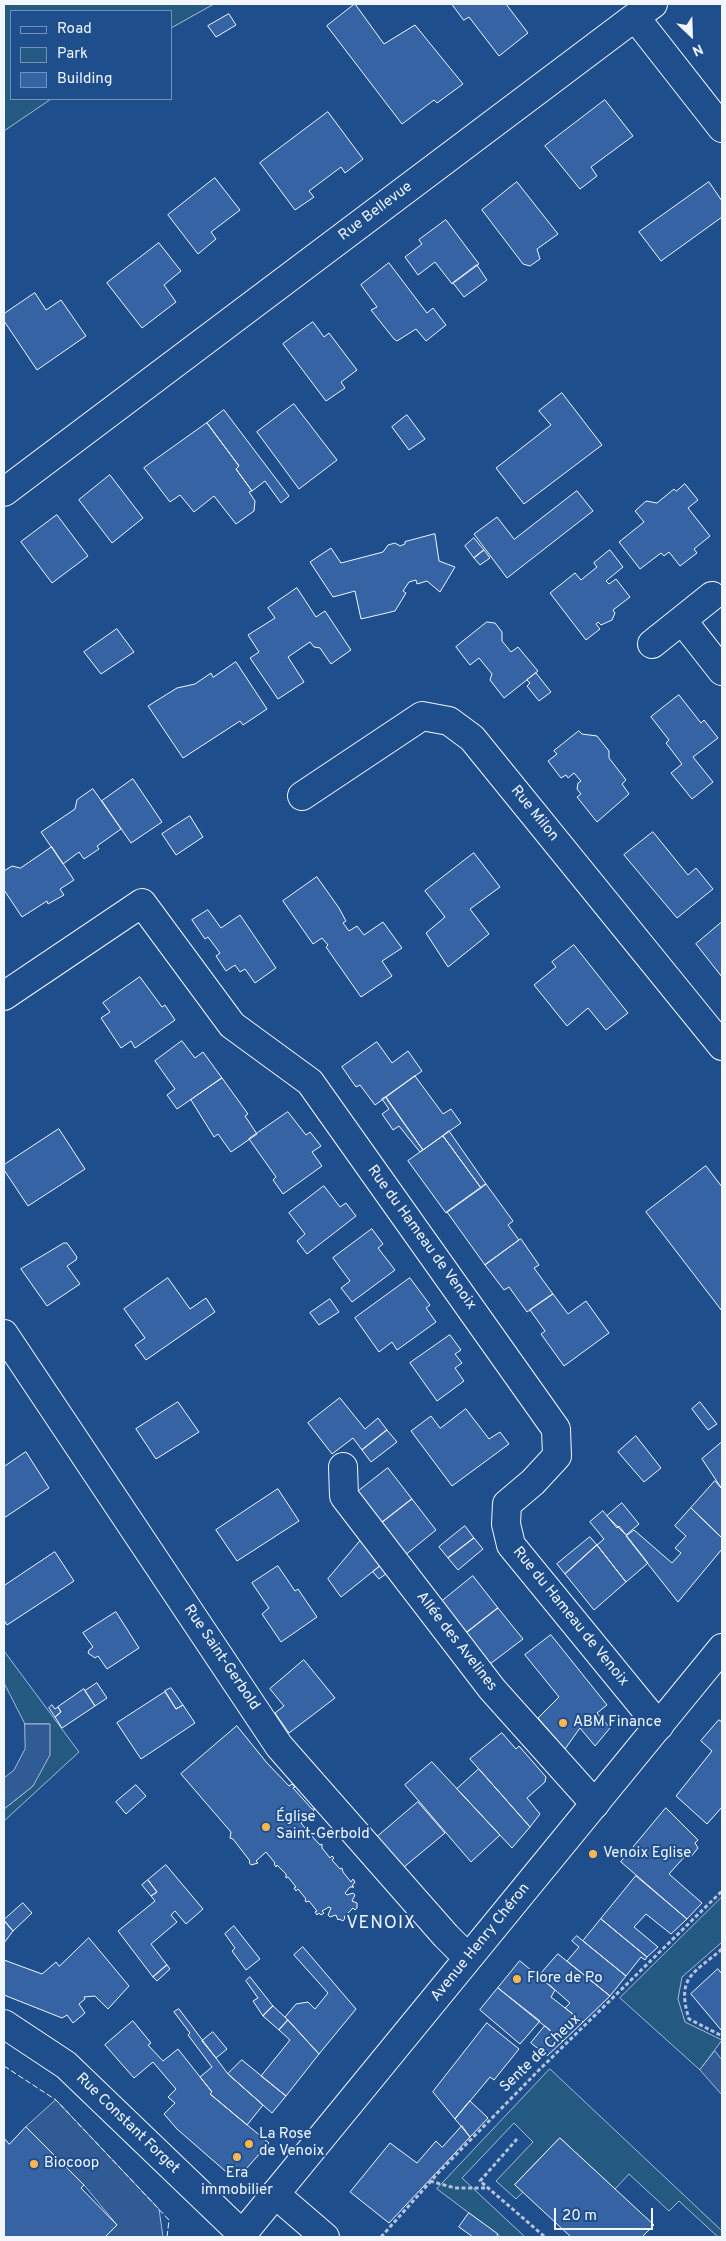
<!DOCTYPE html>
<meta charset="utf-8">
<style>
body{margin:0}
#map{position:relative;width:726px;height:2241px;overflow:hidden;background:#1f4e8c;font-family:Overpass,sans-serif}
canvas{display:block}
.frame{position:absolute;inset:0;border:5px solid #f2f6ff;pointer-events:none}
.legend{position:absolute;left:10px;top:10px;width:162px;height:90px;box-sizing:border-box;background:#1f4e8c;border:1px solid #7391ba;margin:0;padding:6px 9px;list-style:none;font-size:15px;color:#f2f6ff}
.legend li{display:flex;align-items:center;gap:10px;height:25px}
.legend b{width:25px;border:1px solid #7391ba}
.north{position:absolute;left:666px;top:10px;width:50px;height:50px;-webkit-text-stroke:4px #1f4e8c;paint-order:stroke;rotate:156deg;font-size:14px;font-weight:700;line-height:20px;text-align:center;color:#f2f6ff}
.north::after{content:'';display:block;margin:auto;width:18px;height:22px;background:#f2f6ff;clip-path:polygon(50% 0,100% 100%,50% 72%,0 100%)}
.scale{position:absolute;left:554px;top:2208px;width:99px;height:22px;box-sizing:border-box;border:2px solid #f2f6ff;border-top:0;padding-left:6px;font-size:15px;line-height:18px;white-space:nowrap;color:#f2f6ff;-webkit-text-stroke:4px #1f4e8c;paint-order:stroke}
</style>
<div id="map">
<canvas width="726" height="2241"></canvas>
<div class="frame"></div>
<ul class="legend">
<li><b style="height:6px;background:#1f4e8c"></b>Road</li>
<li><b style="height:14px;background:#245a82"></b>Park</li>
<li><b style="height:14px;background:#3563a3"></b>Building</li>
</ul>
<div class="north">N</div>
<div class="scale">20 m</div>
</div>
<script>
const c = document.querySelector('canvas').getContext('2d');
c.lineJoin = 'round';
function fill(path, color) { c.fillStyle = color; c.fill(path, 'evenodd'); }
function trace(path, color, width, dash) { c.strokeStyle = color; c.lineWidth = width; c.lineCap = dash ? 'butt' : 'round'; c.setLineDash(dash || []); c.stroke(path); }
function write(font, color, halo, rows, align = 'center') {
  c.font = font + ' Overpass,sans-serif'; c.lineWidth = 4; c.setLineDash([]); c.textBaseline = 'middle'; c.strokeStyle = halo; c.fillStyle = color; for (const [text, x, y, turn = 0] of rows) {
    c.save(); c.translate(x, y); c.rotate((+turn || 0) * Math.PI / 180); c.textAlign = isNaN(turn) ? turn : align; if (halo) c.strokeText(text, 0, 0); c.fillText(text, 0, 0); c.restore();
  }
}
const green = new Path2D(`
 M4,4H214L171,28V11H11V99H51L4,131Z
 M4,1651L79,1752L4,1821V1809L33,1786L50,1724H25L4,1683Z
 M722,1897V1942L682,1977L678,1999L685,2022L722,2040L700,2070L620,1998Z
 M550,2069L722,2231V2237H718L679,2201L669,2211L629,2174L615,2189L560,2138L515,2184L523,2192L516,2199L496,2181L533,2142L514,2123L462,2178L525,2237H501L437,2189Z`);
const parking = new Path2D(`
 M25,1724H50V1755L33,1786L4,1809V1778L14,1770L25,1749Z
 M715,2051L722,2060V2095L700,2070Z
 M56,2100L159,2209L163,2237H105L117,2225L84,2185L26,2127Z`);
const building = new Path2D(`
 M355,4L384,44L415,25L463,84L437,103L434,100L402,124L327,26Z
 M452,4H506L528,33L499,56L469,17L464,20Z
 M229,14L236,25L216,37L208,26Z
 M605,100L633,136L591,167L597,176L580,189L545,146Z
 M328,112L363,159L345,173L341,167L309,191L314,197L295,210L260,163Z
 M215,178L240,210L211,232L216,239L198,254L168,215Z
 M517,182L558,234L537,249L540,259L530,266L523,264L482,210Z
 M709,182L722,201V217L661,261L639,232Z
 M446,220L479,264L452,284L435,262L418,275L405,257L422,244L419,240Z
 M159,243L181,271L164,285L176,302L142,328L107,283Z
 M389,263L427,313L433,308L446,325L426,341L416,329L397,341L394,339L371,310L377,307L361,285Z
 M477,265L487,280L464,297L453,283Z
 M35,293L46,310L61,300L86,336L37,370L4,321V314Z
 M313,322L324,337L329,333L357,370L341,382L345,388L326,401L283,344Z
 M562,393L602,445L524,504L496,468L551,425L539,411Z
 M294,404L337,460L299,489L257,432Z
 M224,410L289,496L281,503L265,481L252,491L236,469L239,466L207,423Z
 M407,415L425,439L409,450L392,427Z
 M207,423L239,466L236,469L252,491L249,492L255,501L254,511L236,524L214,496L194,512L180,495L170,502L144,468Z
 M110,475L143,518L112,543L79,500Z
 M685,484L698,500L688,508L710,536L694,549L697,553L680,566L669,552L664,556L661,553L640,569L619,542L644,522L635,511L646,501L657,503L674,489L676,491Z
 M577,491L593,511L507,578L474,534L497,517L514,539Z
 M57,515L88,556L52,583L21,542Z
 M435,534L439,561L455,567L440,592L427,581L417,584L416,580L409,582L403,591L406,593L395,611L361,619L355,591L333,597L310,562L331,548L341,563L383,552L388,545L395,543L400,546L405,544V542Z
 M474,538L484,550L474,558L465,546Z
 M484,550L490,558L480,565L474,558Z
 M610,550L623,567L606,581L609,584L616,579L630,597L613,610L615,613L612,620L601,625L598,622L596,624L600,629L586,640L550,593L575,573L581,580L597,567L594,563Z
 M297,588L316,617L325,611L351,650L331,664L320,648L314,647L310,642L288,657L304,682L278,699L250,658L259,652L248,635L275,618L268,608Z
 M487,622L495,623L502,632V641L511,652L518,647L538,671L504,698L490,680L492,674L479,658L470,665L456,647Z
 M117,629L134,652L101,674L84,652Z
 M236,662L267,709L243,725L240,721L183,758L148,706L177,688L195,684L211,673L213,677Z
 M536,673L551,692L539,701L527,686L530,683L527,680Z
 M679,695L701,723L704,720L718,738L693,757L713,782L692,799L671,773L682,764L666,743L669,740L651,717Z
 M579,731L582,734L597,736L609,751V758L626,780L622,784L629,794L597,822L577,797L581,794L577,789L578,783L581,781L574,773L568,778L566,775L561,778L548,761L557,754L554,751Z
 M133,779L162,822L131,843L102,801Z
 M93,789L121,829L97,846L99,849L84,859L79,852L63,864L41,832L75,809L77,800Z
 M190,816L203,837L176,855L162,834Z
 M653,832L688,875L696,868L713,889L677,918L624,855Z
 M52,847L74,880L60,889L64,895L48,904L47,901L22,917L4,890V871L12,866L20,868Z
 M474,853L500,887L470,909L489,934L448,967L426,933L445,917L425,891Z
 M317,877L339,908L346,921L343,923L349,931L357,926L364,935L383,922L402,948L382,961L392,976L361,997L326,947L328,945L322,938L313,944L283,901Z
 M208,910L221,928L240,915L276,968L255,983L245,969L240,972L235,965L226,971L216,956L220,953L208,937L205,939L192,920Z
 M722,922V977L696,944Z
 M574,945L628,1013L606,1030L588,1008L567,1026L534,985L556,967L552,962Z
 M140,977L162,1007L165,1005L175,1020L135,1048L131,1041L121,1048L101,1018L110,1012L103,1003Z
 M182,1041L195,1058L203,1052L222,1078L177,1109L167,1095L175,1089L155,1061Z
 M377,1042L392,1063L408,1051L422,1071L375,1105L360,1085L356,1087L342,1067Z
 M415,1076L443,1114L451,1109L461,1123L423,1150L386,1097Z
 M222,1078L248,1114L245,1116L257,1134L231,1152L218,1134L214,1137L191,1100Z
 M386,1097L388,1101L423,1150L420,1152L399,1126L393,1130L389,1124L382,1114L389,1109L382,1099Z
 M288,1112L306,1135L310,1132L321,1146L312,1152L322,1166L283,1194L273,1180L276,1177L249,1139Z
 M59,1129L85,1169L28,1206L4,1170V1165Z
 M449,1131L486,1184L481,1188L443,1136Z
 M443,1136L481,1188L446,1213L408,1161Z
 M706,1166L722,1187V1311L646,1212Z
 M486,1184L513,1221L508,1225L519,1240L485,1265L447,1212Z
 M324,1186L340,1207L346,1203L356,1216L307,1254L297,1241L305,1234L289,1213Z
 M372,1229L383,1244L378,1248L395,1270L352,1302L341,1288L350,1281L333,1258Z
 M521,1239L539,1265L534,1268L553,1294L527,1312L509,1287L504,1290L485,1265Z
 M64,1243H67L77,1257L76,1260L67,1266L80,1284L47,1306L21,1269Z
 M168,1278L190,1309L206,1298L215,1312L146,1360L135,1345L145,1338L124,1309Z
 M410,1278L430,1305L426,1308L436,1322L397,1350L392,1342L379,1352L355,1318Z
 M553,1294L568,1314L586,1301L609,1333L564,1366L541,1334L545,1331L530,1310Z
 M330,1299L339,1312L319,1325L310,1313Z
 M450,1335L461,1350L455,1354L462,1363L455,1368L464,1381L437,1401L410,1363Z
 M340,1398L365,1429L378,1418L387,1430L362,1450L353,1438L332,1454L308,1423Z
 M178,1402L199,1432L156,1459L136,1429Z
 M700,1402L717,1424L708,1430L692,1409Z
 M466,1409L489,1439L500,1432L509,1444L452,1486L411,1431L431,1416L440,1428Z
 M387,1430L397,1442L371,1462L362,1450Z
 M636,1436L661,1468L644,1482L618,1452Z
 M722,1442V1489L702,1459Z
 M26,1452L49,1488L4,1518V1467Z
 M388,1468L412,1499L380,1524L356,1493Z
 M715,1481L722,1489V1538L691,1508Z
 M278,1489L299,1521L237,1561L216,1530Z
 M412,1499L436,1530L404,1556L380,1524Z
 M622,1503L639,1524L626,1535L607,1516Z
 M691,1508L722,1538V1549L678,1602L626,1536L634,1530L672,1563L681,1553L675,1548L686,1536L675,1526Z
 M603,1511L617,1528L619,1526L648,1563L626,1582L597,1545L604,1539L590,1522Z
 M465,1526L474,1538L448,1558L439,1547Z
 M590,1537L597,1545L565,1574L557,1564Z
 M474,1538L483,1549L458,1570L448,1558Z
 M361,1540L381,1565L341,1597L328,1579Z
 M597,1545L626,1582L594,1610L565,1574Z
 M55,1552L74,1581L7,1625L4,1620V1586Z
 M381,1565L387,1573L379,1579L373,1572Z
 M278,1566L295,1591L298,1589L317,1617L281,1642L262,1614L269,1608L252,1583Z
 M473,1576L498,1608L466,1633L441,1602Z
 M498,1608L523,1639L490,1664L466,1633Z
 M116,1612L139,1648L107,1669L98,1656L95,1658L88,1653L89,1650L93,1647L83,1633Z
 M551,1635L607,1705L597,1713L610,1728L595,1746L580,1728L565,1749L538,1718L559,1697L525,1655Z
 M304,1660L335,1698L289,1733L275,1713L284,1706L270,1689Z
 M97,1683L107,1698L95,1706L85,1691Z
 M171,1688L183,1705L176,1709L165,1691Z
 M84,1689L95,1706L62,1728L55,1717L61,1712L58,1707Z
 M165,1692L176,1709L183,1705L195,1723L141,1759L117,1723Z
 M52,1705L55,1709L58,1707L61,1712L55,1717L49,1708Z
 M719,1720L722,1722V1807L707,1824L676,1796L712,1751L701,1741Z
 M237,1726L267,1763L289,1786L292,1784L295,1787L293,1788L312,1809H315L313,1811L315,1814H311L301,1823L309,1833L311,1832L313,1834L311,1835L320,1845L322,1844V1848L330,1858L332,1856L334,1858L332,1860L340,1869L342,1868L343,1872L351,1882L353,1879L355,1882L352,1886L354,1887H350L345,1893L347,1895L353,1893L355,1895L352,1901L357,1903V1908L355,1910L353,1908L344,1917L345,1918L343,1921L339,1919L338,1920L336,1915L330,1917L328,1915L331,1908L329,1907L322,1911L324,1913L321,1915L319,1913L317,1915L315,1912L317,1911L309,1901L306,1902L305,1900L306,1899L298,1889L296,1891L294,1888L296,1887L288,1877L286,1878V1874L277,1865L276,1867L274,1864L275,1863L266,1852L256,1861L258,1863L251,1865L249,1862L250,1861L233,1839L230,1838L231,1832L181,1774Z
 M502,1733L516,1749L519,1746L546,1777L545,1782L527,1798L540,1814L530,1827L470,1759Z
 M432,1762L500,1835L471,1862L405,1785Z
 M479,1769L530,1827L512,1848L457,1789Z
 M136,1785L146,1796L126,1814L116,1802Z
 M418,1802L445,1833L404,1867L377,1837Z
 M666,1808L698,1840L695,1843L698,1848L690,1858L686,1855L669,1874L702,1903L687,1919L621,1862Z
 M166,1865L203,1909L186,1924L175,1911L171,1915L177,1922L151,1944L167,1965L153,1977L118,1931L155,1901L151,1896L157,1892L148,1880Z
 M636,1876L687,1919L671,1934L646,1914L634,1927L658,1947L647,1957L601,1919Z
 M148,1880L157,1892L151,1896L142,1885Z
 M23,1903L32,1913L13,1931L4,1920Z
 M601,1919L647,1957L645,1960L641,1957L626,1976L583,1941Z
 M4,1921L13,1931L4,1943Z
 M234,1926L260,1959L246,1970L232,1951L235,1948L225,1934Z
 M577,1936L626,1976L610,1996L567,1961L579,1947L572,1941Z
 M89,1938L129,1986L108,2009L95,1996L84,1997L85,1999L79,2004L85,2013L73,2023L67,2015L62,2018L4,1995V1960L42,1974L56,1962L59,1966Z
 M303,1947L356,2009L319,2054L285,2017L296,2004L308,2002L315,2009L328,1993L294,1955Z
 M558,1954L610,1996L583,2022L565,2008L570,2003L539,1976Z
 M520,1961L555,1990L551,1997L583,2022L563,2041L498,1988Z
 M167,1965L170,1969L157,1981L153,1977Z
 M718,1969L722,1974V2031L691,1994Z
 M250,1977L273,2006L263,2016L253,2001L258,1998L246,1981Z
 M498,1988L540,2021L520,2044L480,2010Z
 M273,2006L288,2020L279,2030L263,2016Z
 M179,2009L228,2074L263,2105L247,2125L210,2094L212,2092L200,2077L212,2067L188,2035L190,2033L174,2012Z
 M288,2020L319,2054L286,2096L261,2076L290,2040L279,2030Z
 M133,2021L151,2043L148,2045L163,2061L178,2049L212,2092L210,2094L269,2143L239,2177H232L177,2129L164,2114L175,2103L168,2097L176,2089L153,2062L134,2078L105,2045Z
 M487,2023L519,2049L494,2080L490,2077L455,2119L433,2092Z
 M545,2026L563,2041L547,2056L531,2043Z
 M213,2032L227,2049L216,2058L202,2041Z
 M242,2060L286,2096L272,2113L228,2074Z
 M470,2101L488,2118L470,2137L455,2119Z
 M462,2126L470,2137L389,2223L350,2192L390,2143L417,2163L436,2141L442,2147Z
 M26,2127L84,2185L81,2188L117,2225L105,2237H4V2138L9,2144Z
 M560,2138L654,2225L642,2237H571L515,2185Z
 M469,2213L498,2234L496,2237H473L459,2227Z`);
const path = new Path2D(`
 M722,1949C693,1974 676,1977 689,2019L722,2036
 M517,2139L480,2181L545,2237
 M430,2181L455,2188H488
 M381,2237L440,2171L540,2069L722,1891`);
const minor = new Path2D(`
 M635,17L653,4
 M4,492L635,17L722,128
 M682,620L722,671
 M652,644L712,596
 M302,796L422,716L449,721L472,738L722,1046
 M4,996L142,903L232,1025L310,1082L556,1429L557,1456L533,1482L507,1504L506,1524L511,1545L659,1726
 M4,1334L279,1746L446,1936L468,1958
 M343,1467L344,1496L492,1689L595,1804
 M4,2024L66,2065L242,2234
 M275,2194L325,2237`);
const secondary = new Path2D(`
 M240,2237L722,1648`);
const fence = new Path2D(`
 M4,2066L56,2100L169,2220L167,2237`);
const markers = [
 [563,1723,5,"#ffb74d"],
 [266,1827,5,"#ffb74d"],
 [593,1854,5,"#ffb74d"],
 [517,1979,5,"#ffb74d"],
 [249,2144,5,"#ffb74d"],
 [237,2157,5,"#ffb74d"],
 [34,2164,5,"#ffb74d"]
];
const streetNames = [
 ["Rue Bellevue",376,212,-37],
 ["Rue Milon",534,814,51],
 ["Rue du Hameau de Venoix",421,1238,54],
 ["Rue du Hameau de Venoix",570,1617,51],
 ["Allée des Avelines",456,1642,52],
 ["Rue Saint-Gerbold",221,1658,56],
 ["Avenue Henry Chéron",481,1943,-51],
 ["Sente de Cheux",541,2054,-44],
 ["Rue Constant Forget",127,2124,44]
];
const poiNames = [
 ["ABM Finance",573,1723],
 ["Église",276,1818],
 ["Saint-Gerbold",276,1835],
 ["Venoix Eglise",603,1854],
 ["Flore de Po",527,1979],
 ["La Rose",259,2135],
 ["de Venoix",259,2152],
 ["Biocoop",44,2164],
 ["Era",237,2174,"center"],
 ["immobilier",237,2191,"center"]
];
const quarterNames = [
 ["VENOIX",381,1924]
];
fill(green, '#245a82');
trace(green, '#a8bbd7', 1);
fill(parking, '#305b95');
trace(parking, '#a8bbd7', 1);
fill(building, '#3563a3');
trace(building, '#f2f6ff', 1);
trace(minor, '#f2f6ff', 30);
trace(secondary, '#f2f6ff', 30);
trace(path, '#b3c4dc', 3, [4, 2.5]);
trace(minor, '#1f4e8c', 28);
trace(secondary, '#1f4e8c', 28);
trace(fence, '#f2f6ff', 1, [6, 2.5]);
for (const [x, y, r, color] of markers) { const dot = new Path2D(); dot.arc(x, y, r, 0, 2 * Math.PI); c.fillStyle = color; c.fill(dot); trace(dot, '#1f4e8c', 2); }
write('15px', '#f2f6ff', '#1f4e8c', streetNames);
write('15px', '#f2f6ff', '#1f4e8c', poiNames, 'left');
c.letterSpacing = '1px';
write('18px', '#f2f6ff', '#1f4e8c', quarterNames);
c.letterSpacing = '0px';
</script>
